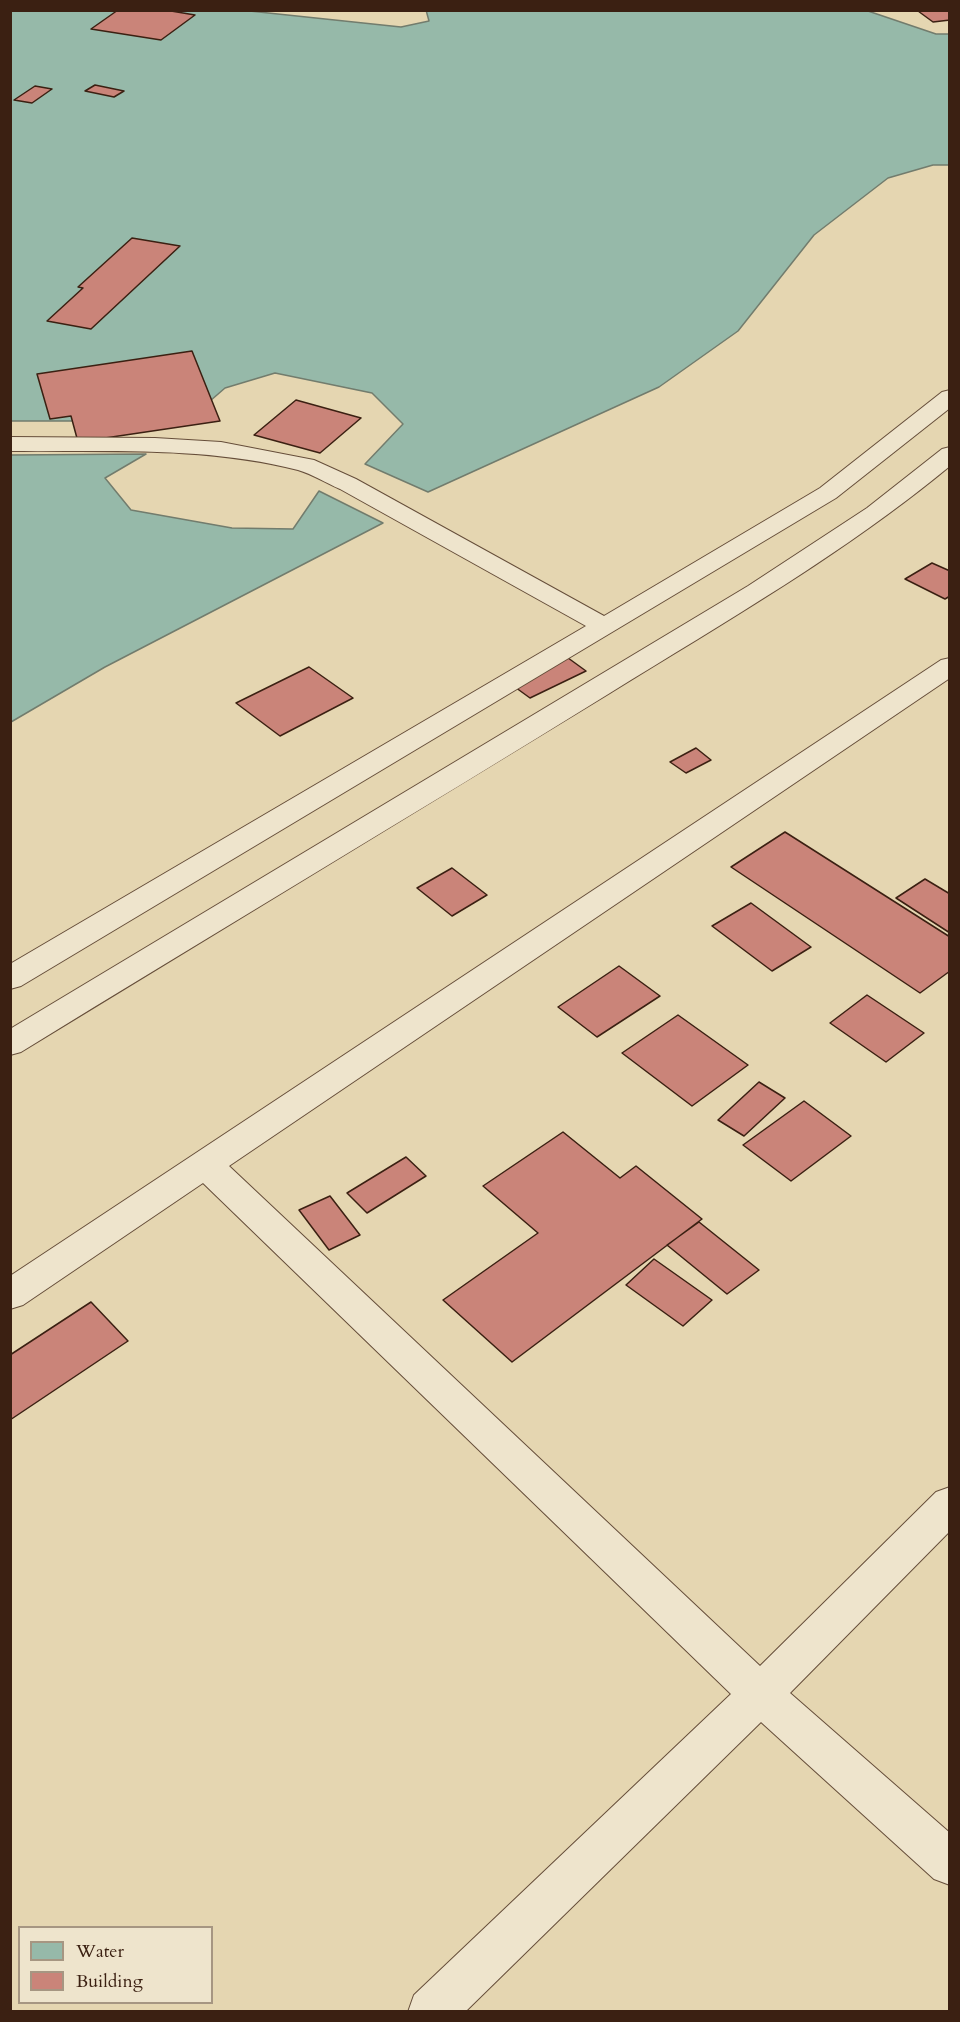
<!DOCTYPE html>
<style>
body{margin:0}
#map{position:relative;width:960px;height:2022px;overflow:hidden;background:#e5d6b1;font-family:Cardo,serif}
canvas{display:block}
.frame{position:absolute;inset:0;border:12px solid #3b2012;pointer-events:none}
.legend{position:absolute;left:18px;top:1926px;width:195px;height:78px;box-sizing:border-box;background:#eee4cc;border:2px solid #a69682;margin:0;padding:8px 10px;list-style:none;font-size:18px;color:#3b2012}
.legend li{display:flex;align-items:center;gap:12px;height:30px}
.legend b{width:30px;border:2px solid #a69682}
</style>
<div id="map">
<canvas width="960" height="2022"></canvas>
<div class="frame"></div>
<ul class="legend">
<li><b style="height:16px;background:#96b9a9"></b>Water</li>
<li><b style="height:16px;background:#ca8479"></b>Building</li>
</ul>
</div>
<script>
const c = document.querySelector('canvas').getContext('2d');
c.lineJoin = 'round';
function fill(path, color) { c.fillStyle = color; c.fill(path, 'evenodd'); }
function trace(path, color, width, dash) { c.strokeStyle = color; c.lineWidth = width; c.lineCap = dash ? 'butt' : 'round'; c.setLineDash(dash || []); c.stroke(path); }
const water = new Path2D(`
 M240,10L401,27L429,21L426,10H865L936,34H949V165H933L888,178L814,235L738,331L659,387L428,492L365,464L403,424L372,393L275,373L225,388L187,421H11V11Z
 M146,454L105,478L131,510L232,528L293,529L319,491L383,523L105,667L11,722V455Z`);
const building = new Path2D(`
 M118,10H165L195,15L161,40L91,29Z
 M950,10V20L933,22L918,11Z
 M95,85L124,91L114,97L85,91Z
 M35,86L52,89L32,103L14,100Z
 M132,238L180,246L91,329L47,321L83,288L78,287Z
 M192,351L220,421L78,442L71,416L50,419L37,374Z
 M296,400L361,418L320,453L254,435Z
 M932,563L950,571V596L945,599L905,579Z
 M564,655L586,671L530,698L508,682Z
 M309,667L353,698L280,736L236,703Z
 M696,748L711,760L686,773L670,762Z
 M785,832L950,937V971L920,993L731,867Z
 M452,868L487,895L452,916L417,888Z
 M925,879L950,894V933L896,898Z
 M751,903L811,947L772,971L712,926Z
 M619,966L660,996L597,1037L558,1007Z
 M867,995L924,1033L886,1062L830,1023Z
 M678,1015L748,1065L692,1106L622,1053Z
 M759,1082L785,1098L744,1136L718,1120Z
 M804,1101L851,1136L791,1181L743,1145Z
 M563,1132L620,1178L636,1166L702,1219L512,1362L443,1300L538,1233L483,1186Z
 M406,1157L426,1176L367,1213L347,1193Z
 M330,1196L360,1235L329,1250L299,1210Z
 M699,1222L759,1270L727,1294L667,1245Z
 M654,1259L712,1300L683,1326L626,1285Z
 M91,1302L128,1341L10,1420V1355Z`);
const service = new Path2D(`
 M950,390V408L836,498L21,986L10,989V964L586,626L340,489C326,483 312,474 298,470C205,446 106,452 10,451V437L155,438L221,442L314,460L356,479L604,616L820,488L942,392Z
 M950,447V466C845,553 726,621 610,693C415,814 217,931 21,1052L10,1055V1029L748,586L867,508L942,449Z
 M950,658V678L229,1166L760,1666L936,1492L950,1487V1531L790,1693L950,1833V1885L934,1879L761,1722L465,2012H408L414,1995L731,1694L203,1183L23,1305L10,1309V1276L941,660Z`);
fill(water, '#96b9a9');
trace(water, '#727c6d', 1.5);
fill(building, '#ca8479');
trace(building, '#3b2012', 1.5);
trace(service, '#664e3a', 2);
fill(service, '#eee4cc');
</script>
